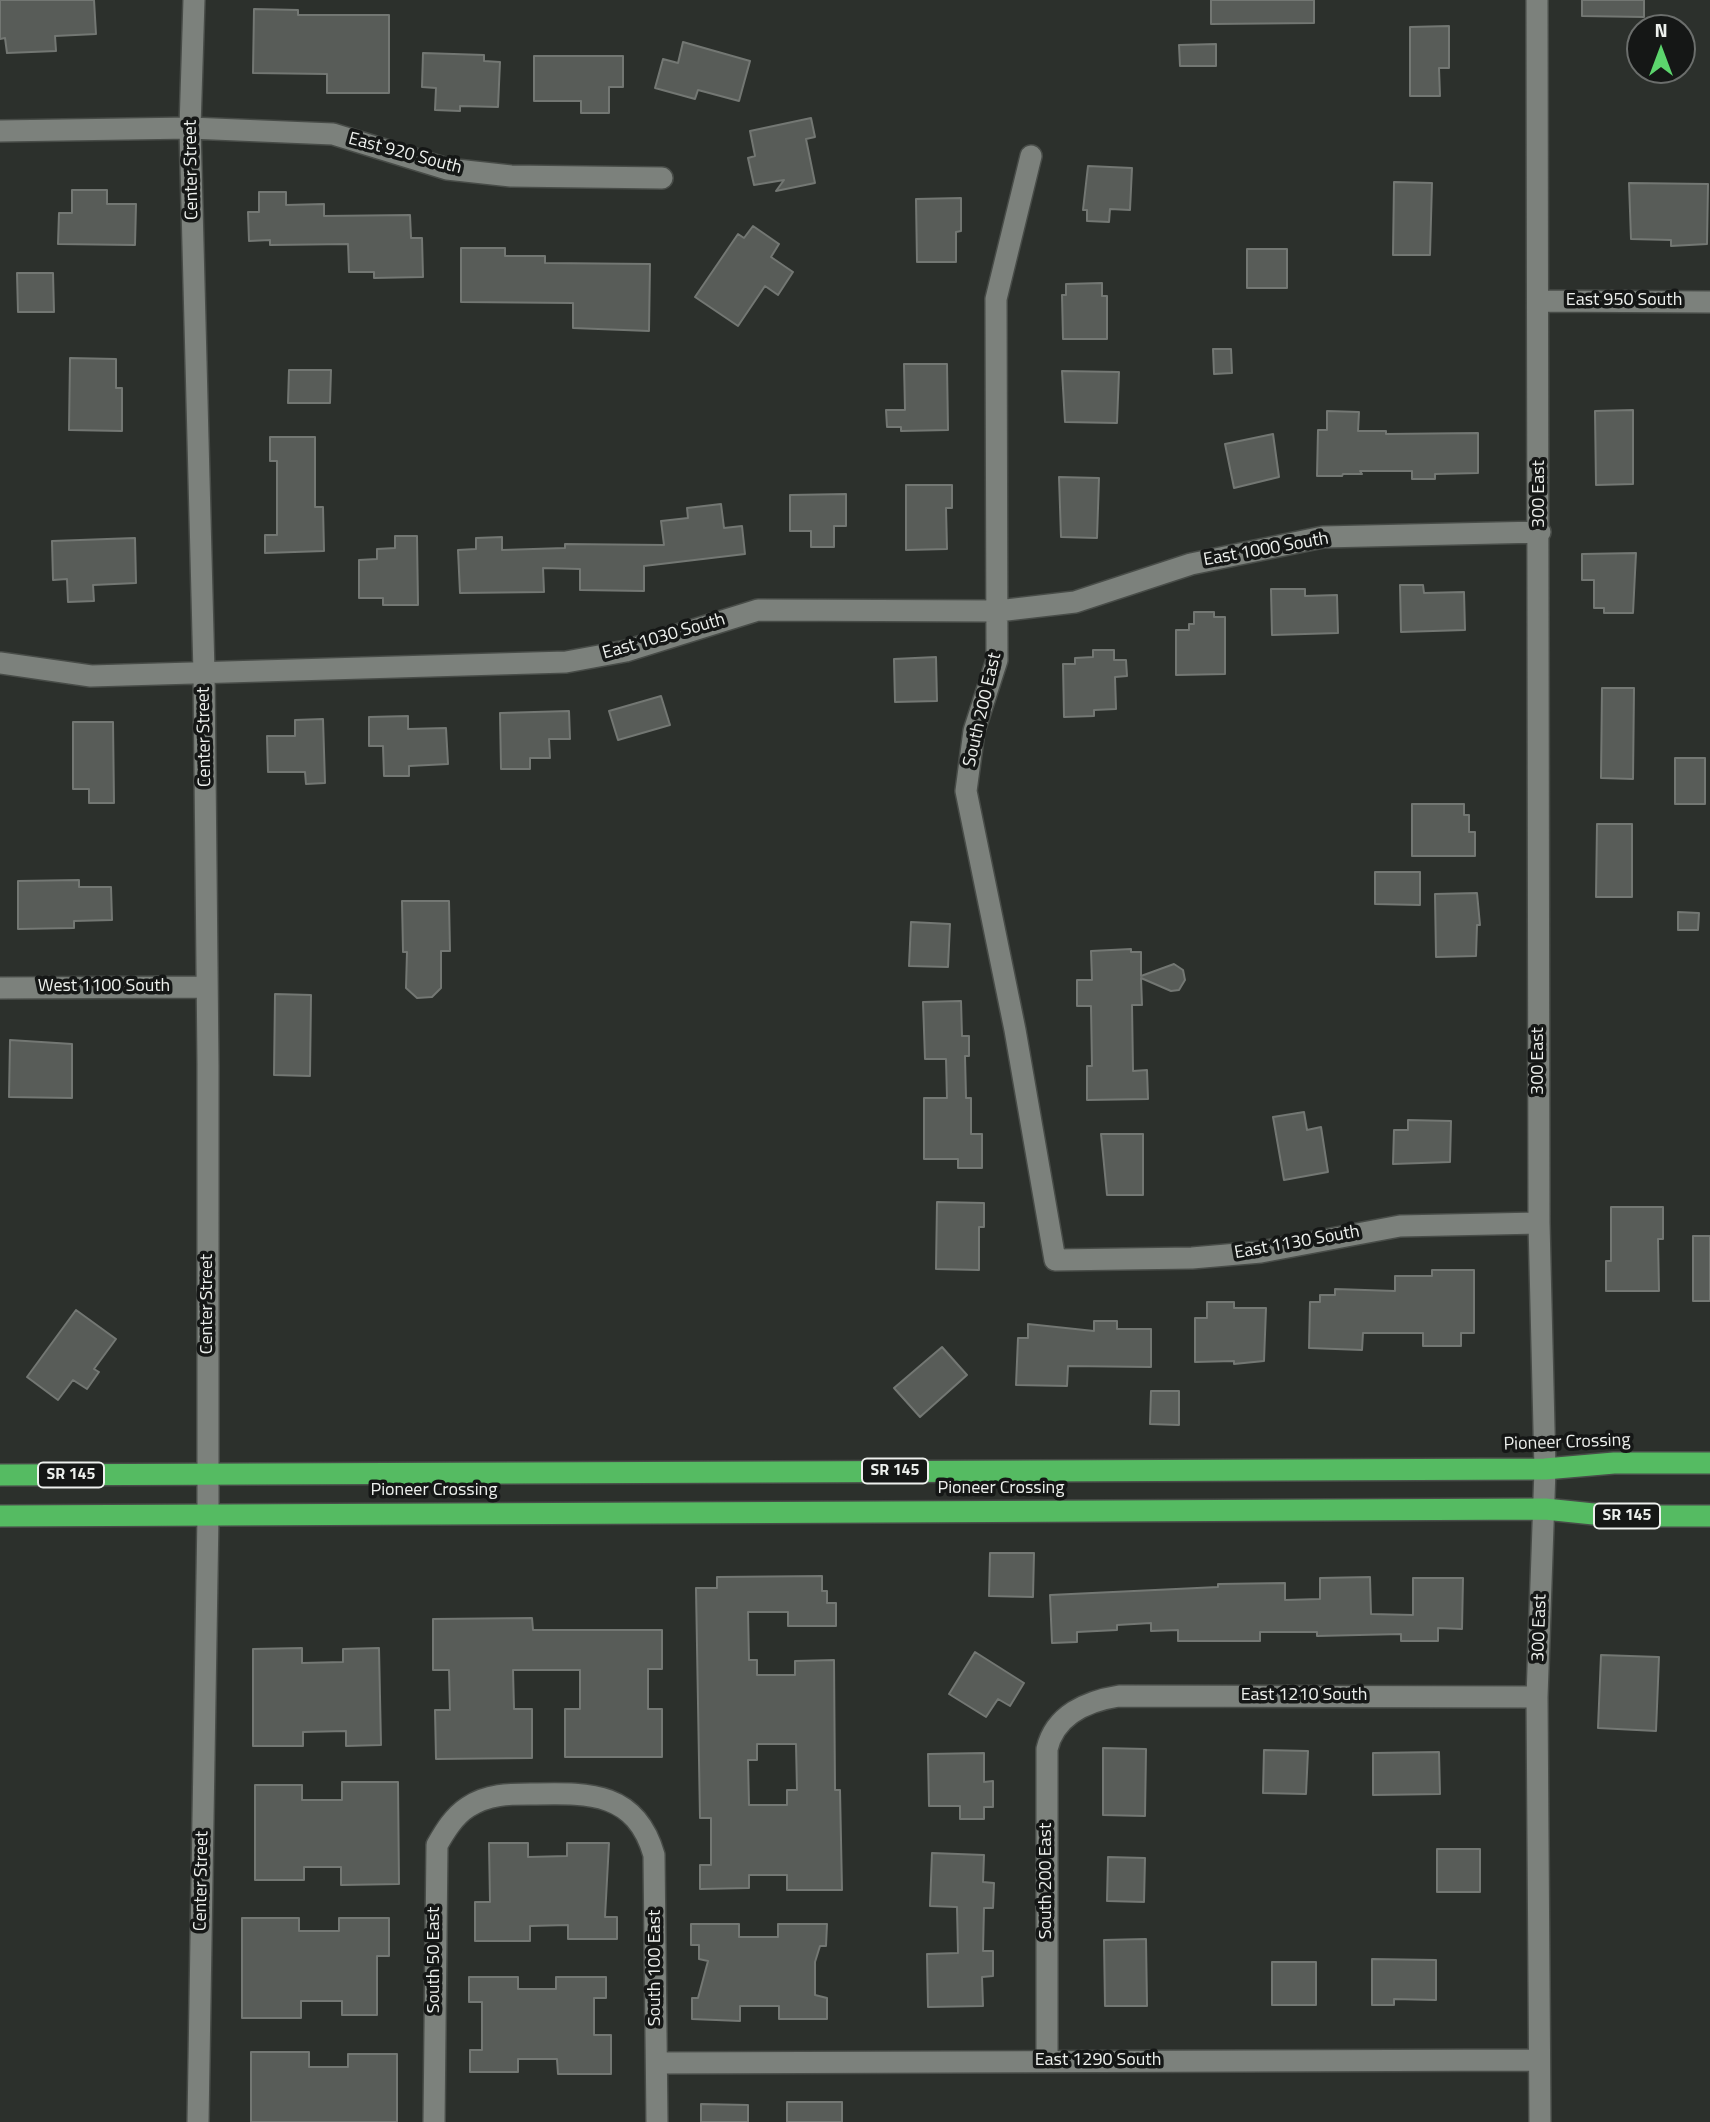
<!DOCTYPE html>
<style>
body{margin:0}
#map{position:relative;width:1710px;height:2122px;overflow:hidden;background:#2c302c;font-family:"Titillium Web",sans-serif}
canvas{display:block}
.north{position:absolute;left:1626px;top:14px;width:70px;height:70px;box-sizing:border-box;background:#151716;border:2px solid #6b6e6c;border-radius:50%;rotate:0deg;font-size:19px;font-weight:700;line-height:28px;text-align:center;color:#edf0ed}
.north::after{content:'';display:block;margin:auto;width:24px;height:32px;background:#5cd56d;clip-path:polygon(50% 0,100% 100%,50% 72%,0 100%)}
</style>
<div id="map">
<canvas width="1710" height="2122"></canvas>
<div class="north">N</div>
</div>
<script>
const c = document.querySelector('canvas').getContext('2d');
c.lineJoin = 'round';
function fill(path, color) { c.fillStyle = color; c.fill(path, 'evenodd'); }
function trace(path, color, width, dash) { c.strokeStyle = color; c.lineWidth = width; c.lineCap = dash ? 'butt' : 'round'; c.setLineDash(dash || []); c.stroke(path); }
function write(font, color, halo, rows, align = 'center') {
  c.font = font + ' "Titillium Web",sans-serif'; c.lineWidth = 7; c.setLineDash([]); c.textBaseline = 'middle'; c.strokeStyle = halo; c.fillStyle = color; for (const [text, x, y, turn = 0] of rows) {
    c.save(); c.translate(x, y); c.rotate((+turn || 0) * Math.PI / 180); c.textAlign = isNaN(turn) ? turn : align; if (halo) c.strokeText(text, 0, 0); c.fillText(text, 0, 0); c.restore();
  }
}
const building = new Path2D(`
 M0,0H94L96,34L55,36L56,51L7,53L5,38L0,39Z
 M1211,0H1314V23L1211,24Z
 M1582,0H1644V17L1582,16Z
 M254,9L298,10V15H389V93H327V74L253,73Z
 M1449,26V68H1439L1440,96H1410V27Z
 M683,42L750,61L739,101L698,90L695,99L655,88L663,59L678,63Z
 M1216,44V66H1180L1179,45Z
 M423,53L484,55V61L500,62L498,107L460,106V111L435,110L436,88L422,87Z
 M534,56H623V87H609V113H581V101H534Z
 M811,118L815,137L806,139L815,183L776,191L784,180L754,185L748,158L755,156L750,131Z
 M1088,166L1132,168L1130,210L1110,209L1109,222L1087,221V210H1083Z
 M1394,182L1432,183L1430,255H1393Z
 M1629,183L1708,184L1707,244L1671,246V240L1631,239Z
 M72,190H107V204H136L135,245L58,244L59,213H72Z
 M259,192H286V205L324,204V216L410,215L411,238H422L423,277L374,278V272H349L348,244L270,245V240L249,241L248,212H259Z
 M961,198V231L956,232V262H917L916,199Z
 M753,226L779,244L771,257L793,272L778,295L765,286L738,326L695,297L738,234L744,238Z
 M461,248H505V256H545V263L650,264L649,331L573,328V303L461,302Z
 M1247,249H1287V288H1247Z
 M17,273H53L54,312H18Z
 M1102,283V296H1107V339H1063L1062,295H1066V284Z
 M1213,349H1231L1232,373L1214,374Z
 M70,358L116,359V388H122V431L69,430Z
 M904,364H947L948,430L901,431V427H887L886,410H905Z
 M289,370H331L330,403H288Z
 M1062,371L1119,372L1117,423L1065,422Z
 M1633,410V484L1596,485L1595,411Z
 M1327,411L1359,412L1358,431H1386V434L1478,433V473L1435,474V479H1412V471H1360L1362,474H1343L1342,476H1317L1318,430H1327Z
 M1273,434L1279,477L1234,488L1225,444Z
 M270,437H315V507H323L324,551L265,553V535H277V461H270Z
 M1059,477L1099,478L1097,538L1061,537Z
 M906,485H952V508H946L947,549L906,550Z
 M846,494V526H834V547H811V531H790V495Z
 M721,504L724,528L742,526L745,554L644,566V591L580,590V569L543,568L544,592L460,593L458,550L476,549V538L502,537V550L565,548V544L664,545L661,521L688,518L687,508Z
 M395,536H417L418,605H383V598H359V560L377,559V549L395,548Z
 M135,538L136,583L93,585L94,601L68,602L67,579L53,580L52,541Z
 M1636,553L1633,613H1604V608H1594V580H1582V554Z
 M1400,585H1423L1424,593L1464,592L1465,630L1401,632Z
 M1271,589H1305V596L1337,595L1338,633L1272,635Z
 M1194,612H1214V617H1225V674L1176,675V630H1189V624H1194Z
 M1093,650H1114V660H1126L1127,676L1115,677L1116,709L1094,710V716L1064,717L1063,664H1075V658L1093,657Z
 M936,657L937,701L895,702L894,659Z
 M1602,688H1634L1633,779L1601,778Z
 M661,696L670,725L618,740L609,711Z
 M569,711L570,739H549L550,758H530V769H501L500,713Z
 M408,716V729L446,728L448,764L409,766V776H384L383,746H369V717Z
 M323,719L325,783L306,784L305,772H268L267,736H295V720Z
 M73,722H113L114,803H89V789H73Z
 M1675,758H1705V804H1675Z
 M1412,804H1464V815H1469V832H1475V856H1412Z
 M1597,824H1632V897H1596Z
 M1375,872H1420V905L1375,904Z
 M79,880V887H111L112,920L74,921V928L18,929V881Z
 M1477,893L1480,925H1477L1476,956L1436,957L1435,894Z
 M402,901H449L450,951H441V988L432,997L417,998L406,988L407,952H403Z
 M1678,912L1699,913L1698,930H1678Z
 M911,922L950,924L948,967L909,966Z
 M1131,949V952H1141V976L1174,964L1183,970L1185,980L1179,990L1171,991L1141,978L1142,1005H1132L1133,1071L1147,1070L1148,1099L1087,1100V1066H1092L1091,1006H1077V980H1092L1091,951Z
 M275,994L311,995L310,1076L274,1075Z
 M961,1001L962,1036H969V1056H965L966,1098H971V1134H982V1168H958V1159H924V1098H947L946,1059H925L923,1002Z
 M10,1040L72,1044V1098L9,1097Z
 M1304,1112L1307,1130L1321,1127L1328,1172L1284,1180L1273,1117Z
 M1408,1120L1451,1121L1450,1162L1393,1164L1394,1130H1408Z
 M1101,1134H1143V1195H1107Z
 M937,1202L984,1203V1227H979V1270L936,1269Z
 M1611,1207H1663V1239H1658L1659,1291H1606V1261H1611Z
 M1693,1236H1710V1301H1693Z
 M1432,1270H1474V1333H1461V1346H1423V1333H1363L1362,1350L1309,1348L1310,1302H1320V1295H1335V1289L1395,1291V1276H1432Z
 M1207,1302H1234V1308H1266L1264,1361L1234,1364V1361L1195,1362V1318H1207Z
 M76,1310L116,1339L94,1369L99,1372L87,1389L73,1380L58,1400L27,1377Z
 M1094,1321H1117V1329H1151V1367L1068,1366L1067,1386L1016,1385L1018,1338H1028V1324L1094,1331Z
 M942,1347L967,1375L920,1417L894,1388Z
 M1151,1391H1179V1425L1150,1424Z
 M990,1553H1034L1033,1597L989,1596Z
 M822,1576V1591H827V1603H836V1626H788V1612H748L749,1660H757V1675H795V1661L834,1660L835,1790H840L842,1890H787V1875H749V1888L700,1889V1865H711V1818H700L696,1588H717V1577ZM757,1744H796L797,1790H787V1805H749L748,1760H757Z
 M1370,1577L1371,1614L1413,1615V1578H1463L1462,1629L1438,1628V1641H1401V1634L1317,1636V1632H1260V1641H1178V1630L1151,1631V1623L1117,1625V1630L1077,1632V1642L1052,1643L1050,1595L1218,1587V1584L1285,1583V1600L1320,1599V1578Z
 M532,1618L533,1630H662V1669H648V1709H662V1757H565V1709H580V1670H513L514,1709H532V1758L436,1759L435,1710H450L449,1670H433V1619Z
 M302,1648V1663L343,1662V1649L379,1648L381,1745L346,1746V1731L303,1732V1746H253V1649Z
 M975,1652L1024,1683L1010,1706L998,1699L986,1717L949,1694Z
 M1601,1655L1659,1657L1656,1731L1598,1728Z
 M1103,1748L1146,1749L1145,1816L1103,1815Z
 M1264,1750L1308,1751L1306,1794L1263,1793Z
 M1439,1752L1440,1794L1373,1795V1753Z
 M984,1753V1782L993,1781V1807H984V1819H960V1806H929L928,1754Z
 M342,1782H398L399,1884L341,1885V1867H304V1880H255V1785H302V1800H342Z
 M489,1843H528V1857L567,1856V1843H609L605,1917H617V1939H568V1925L530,1926V1941H475V1902H490Z
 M1437,1849H1480V1892H1437Z
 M932,1853L984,1855L983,1882L994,1883L993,1908H984L983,1951H993V1976L982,1977L983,2006L928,2007L927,1954L958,1953L957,1907L930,1906Z
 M1108,1857L1145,1858L1144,1902L1107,1901Z
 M242,1918H299V1931H339V1918H389V1956H377V2015H342V2001H301V2018H242Z
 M691,1924H739V1937H778V1924H827L826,1946H820L815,1962V1995L827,1998V2019H779V2006H740V2021L692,2019V1998H698L708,1961L699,1959V1945H691Z
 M1146,1939L1147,2006H1105L1104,1940Z
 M1372,1959L1436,1960V2000L1394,1999V2005H1372Z
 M1272,1962H1316V2005H1272Z
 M469,1977H518V1989H556V1977H606V1998H594V2035H611V2074H558L557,2059H518V2072H470V2050H482V2002H469Z
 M251,2052H309V2067H348V2054H397V2122H251Z
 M787,2102H842V2122H787Z
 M701,2104L748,2105V2122H701Z`);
const minor = new Path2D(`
 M194,0L190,128L204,673L208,1065V1515L198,2122
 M1537,0L1539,1223L1545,1469L1537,1697L1540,2122
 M0,131L190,128L333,134L447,169L511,176L662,178
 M1031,156L996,299L997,660L974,731L966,791L1015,1030L1055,1260L1192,1258L1261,1252L1400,1226L1539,1223
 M1539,301L1710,302
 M0,663L91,676L566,662L626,651L758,610L998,611L1075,602L1191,564L1323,537L1540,532
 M0,988L207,987
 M1047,2061V1749C1055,1715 1087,1701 1119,1696L1537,1697
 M657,2063L1539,2060
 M434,2122L437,1845C445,1831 454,1816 468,1807C489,1793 512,1794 536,1794C590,1793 636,1792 654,1855L657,2122`);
const highway = new Path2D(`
 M0,1475L1545,1469L1614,1463H1710
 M0,1516L1545,1509L1613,1516H1710`);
const shields = [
 [895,1471,66],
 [71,1475,66],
 [1627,1516,66]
];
const shieldNames = [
 ["SR 145",895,1471],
 ["SR 145",71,1475],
 ["SR 145",1627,1516]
];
const streetNames = [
 ["East 920 South",405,154,15],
 ["Center Street",192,170,-91],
 ["East 950 South",1624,301],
 ["300 East",1540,494,-90],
 ["East 1000 South",1266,550,-10],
 ["East 1030 South",664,637,-16],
 ["South 200 East",983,710,-77],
 ["Center Street",205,737,-91],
 ["West 1100 South",104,987],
 ["300 East",1539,1061,-90],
 ["East 1130 South",1297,1243,-10],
 ["Center Street",208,1304,-90],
 ["Pioneer Crossing",1567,1443,-2],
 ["Pioneer Crossing",1001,1489],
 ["Pioneer Crossing",434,1491],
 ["300 East",1540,1628,-88],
 ["East 1210 South",1304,1696],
 ["Center Street",202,1881,-89],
 ["South 200 East",1047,1881,-90],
 ["South 50 East",435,1960,-90],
 ["South 100 East",656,1968,-90],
 ["East 1290 South",1098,2061]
];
fill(building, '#585c58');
trace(building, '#737773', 2);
trace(minor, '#484c48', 24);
trace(highway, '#484c48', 24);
trace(minor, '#7c817c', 21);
trace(highway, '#55bb62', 21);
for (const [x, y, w] of shields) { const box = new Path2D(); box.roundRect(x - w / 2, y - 12.5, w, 25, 5); c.fillStyle = '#151716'; c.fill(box); trace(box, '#edf0ed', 2); }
write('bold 16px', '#edf0ed', null, shieldNames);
write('18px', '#edf0ed', '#151716', streetNames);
</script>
